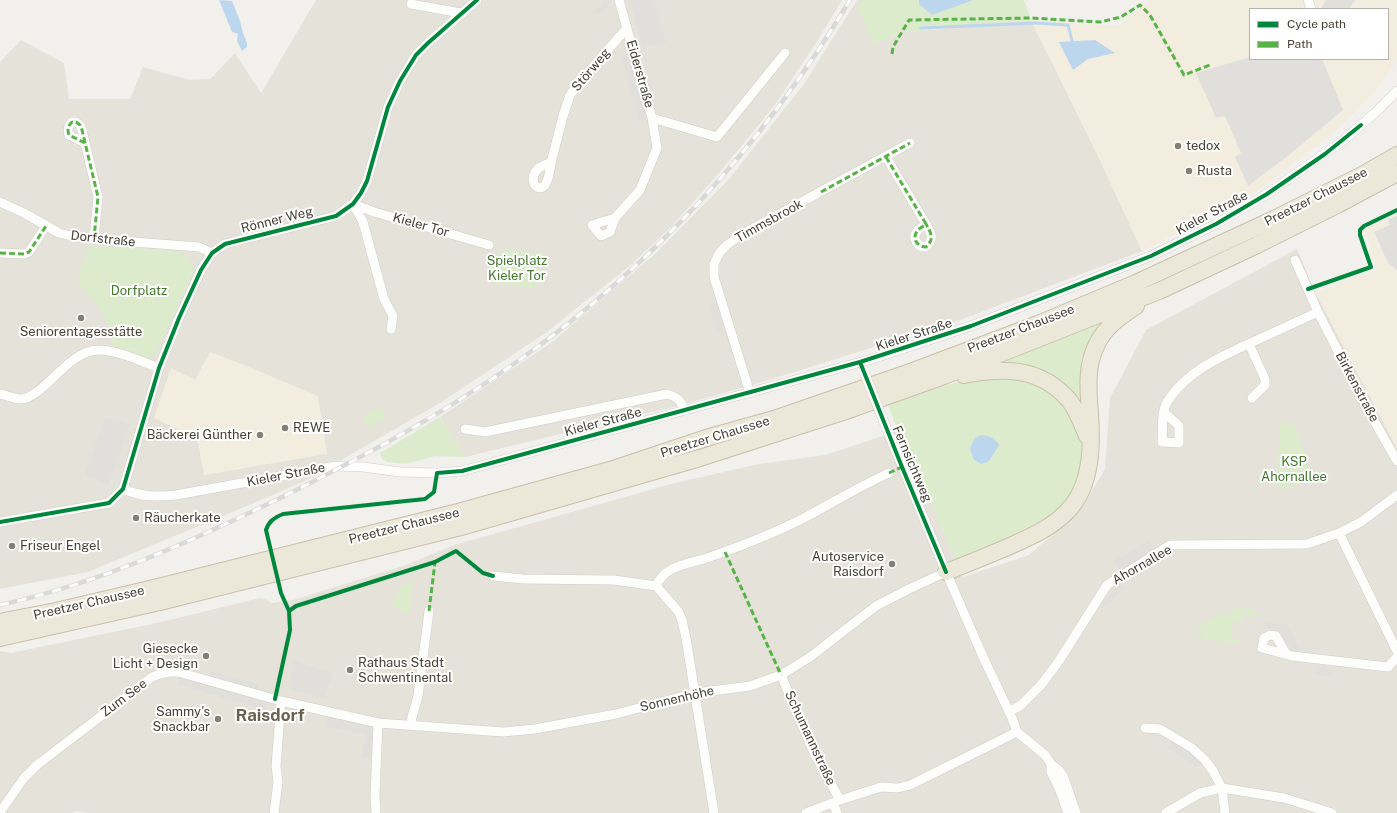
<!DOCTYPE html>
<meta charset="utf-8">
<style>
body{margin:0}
#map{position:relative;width:1397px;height:813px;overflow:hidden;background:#f1f0ec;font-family:"Public Sans",sans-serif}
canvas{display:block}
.legend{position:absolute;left:1249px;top:8px;width:140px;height:52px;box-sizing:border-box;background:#fff;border:1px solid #b5b3af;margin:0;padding:5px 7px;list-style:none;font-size:12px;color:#474237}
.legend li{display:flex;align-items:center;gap:8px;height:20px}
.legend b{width:20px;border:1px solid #b5b3af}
</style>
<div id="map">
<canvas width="1397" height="813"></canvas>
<ul class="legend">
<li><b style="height:5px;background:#00873e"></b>Cycle path</li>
<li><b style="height:5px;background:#57b346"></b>Path</li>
</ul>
</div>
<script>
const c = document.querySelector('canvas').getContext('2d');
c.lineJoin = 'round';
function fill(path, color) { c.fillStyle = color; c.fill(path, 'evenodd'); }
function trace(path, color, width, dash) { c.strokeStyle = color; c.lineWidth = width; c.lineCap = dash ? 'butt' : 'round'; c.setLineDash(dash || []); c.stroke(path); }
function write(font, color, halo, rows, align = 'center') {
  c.font = font + ' "Public Sans",sans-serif'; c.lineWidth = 4; c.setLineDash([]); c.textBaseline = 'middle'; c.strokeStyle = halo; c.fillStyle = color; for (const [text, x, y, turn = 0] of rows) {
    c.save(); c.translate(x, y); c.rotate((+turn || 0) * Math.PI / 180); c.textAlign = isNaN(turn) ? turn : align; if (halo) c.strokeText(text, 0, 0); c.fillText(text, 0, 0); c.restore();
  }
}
const residential = new Path2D(`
 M316,0H842L818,40L775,105L720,172L673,225L632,264L547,332L440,403L305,481L247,506L88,572L0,589V62L21,40L64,63L69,99H130L143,67L190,80L210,79L235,53L261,93Z
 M857,0H872L909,32L1031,20L1099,158L1142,251L960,320L756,384L677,406L465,457L440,417L551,343L657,252L730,178L804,84Z
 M1297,249L1315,292L1397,448V813H88L75,811L73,813H0V651L11,653L157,623L260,598L265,599L272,603L293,600L403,566L454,545L675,483L759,464L825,455L901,430L963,577L1029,555L1079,512L1105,469L1110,398L1146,330Z`);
const commercial = new Path2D(`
 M1150,0H1397V60L1379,87L1336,131L1255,193L1142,251L1099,158L1031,20L1119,26ZM1250,9H1388V59H1250Z
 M1397,215V448L1315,292L1377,270L1365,229Z
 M210,352L242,364L318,396L327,454L204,475L197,438L154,418L171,368L195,380Z`);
const green = new Path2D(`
 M862,0H1024L1031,20L909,32L902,26L897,35L874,44L857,8Z
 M89,246C107,247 175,248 187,256C192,260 193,267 193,273L157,350L153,355L145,358L113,346L108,326L101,309L77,280Z
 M504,249L544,253L536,289L494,283L498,252Z
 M1105,322L1085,421L1068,392L997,364Z
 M990,374L1023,376L1047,387L1064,403L1078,425L1083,454L1079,482L1062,508L1033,529L956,561L922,480L898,431L888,405L943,386Z
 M381,406L387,416L369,429L362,417Z
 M440,417L465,457L435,456L406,464L387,462L382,459L380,453Z
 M1280,422L1294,424L1314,479L1287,489L1277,486Z
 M414,581L409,614L391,605L401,586Z
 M1233,608L1256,610V616L1243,615L1242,622L1233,621L1231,638L1239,639L1238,644L1203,639L1197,629L1198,626L1221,614L1229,615Z`);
const parking = new Path2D(`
 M605,0L612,1L599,15L595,11Z
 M630,0H654L666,42L643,48Z
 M1326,0H1355L1349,9H1321Z
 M630,53L647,119L638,121L621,55Z
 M1250,57V59H1322L1343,110L1289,155L1248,186L1235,157L1241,153L1225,116L1216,118L1196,73Z
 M1397,216V270L1388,263L1374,232L1390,225L1388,219Z
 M716,302L724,330L716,332L709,304Z
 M105,417L129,425L109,484L85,475Z
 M1148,542L1154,549L1119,571L1114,561Z
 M1122,582L1125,588L1107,606L1100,604Z
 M1265,620L1270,623L1288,625L1304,658L1298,657L1279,631L1265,627Z
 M293,660L333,673L324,698L290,689Z
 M1317,665L1333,668L1331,677L1315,674Z
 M210,671L258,684V691L212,679Z
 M179,676L269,703L265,710L179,685Z
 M326,717L376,727L374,758L362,757L366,735L325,726Z
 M1171,741L1189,752L1202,763L1196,768L1184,759L1167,748Z`);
const water = new Path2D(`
 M219,0L232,1L240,21L243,33L247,43V47L242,51L237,41L238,34L232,32Z
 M919,0H973L932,15L919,4Z
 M1095,40L1115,53L1088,59L1073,70L1059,42Z
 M981,435C990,436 994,437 999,445L989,461L981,464L974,460L970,449L974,439Z`);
const stream = new Path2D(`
 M920,28L1037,23L1068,25L1072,41`);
const street = new Path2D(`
 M619,0L652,118L717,137L785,53
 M1308,0L1311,9
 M411,4L461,13
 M85,143L69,135C67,129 68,126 72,122H76L80,125L82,130L98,197L94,239
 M886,157L926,224C924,226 920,228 918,230C911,238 917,247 926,247C935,239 931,233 926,224
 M551,163C550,169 549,180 545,185C533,197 524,167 551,163L563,116L570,95L583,78L627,28
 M0,202L24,213L59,233L71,236L94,239L199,247L212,253
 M353,204L374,212L489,245
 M353,204L363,222L384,299L393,316L391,329
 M615,218L610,232L601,236L592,225L615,218L640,190L657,148L652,118
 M0,253L24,254L29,252L46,226
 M1295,260L1318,312
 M1249,344L1265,379V385L1252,398
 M750,393L714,277V264L720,252L727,245L739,236L910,143
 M0,394C6,395 14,399 21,399C42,399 68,351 97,350C118,350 140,361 159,368
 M1164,412L1179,426V443L1162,442C1163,429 1161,413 1167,402C1187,370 1224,355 1257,340C1277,331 1298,321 1318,312L1368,410L1397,461
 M465,429L485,432L667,394C677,397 681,400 684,410
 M888,432L946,572L984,659L1012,718L1017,732L1045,755L1051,764L1059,770L1064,778L1076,813
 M123,489C142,497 156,497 176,495L336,466L363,467L400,472L437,473L462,471L872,359L971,326L1151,256L1216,224L1267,194L1344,140L1377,111L1397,91
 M0,522L109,503L123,489L159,368L179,318L201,270L212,253L225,244L336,216L353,204L361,193L367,181L388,107L400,81L416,55L428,43L477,0
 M1339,533L1397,651
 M493,576L523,579L614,580L656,586L678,611L682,620L686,638L714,813
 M656,586C664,567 686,564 704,559C739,547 773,534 806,517C834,502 860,486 889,473
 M1286,654L1276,636L1270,635L1264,638L1262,648L1292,656L1388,667L1397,657
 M781,675L814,753L840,800
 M1009,712L1021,705L1041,685L1059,661L1107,585L1170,545L1307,544L1339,533L1361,522L1397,495
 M411,725L412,717L418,696L429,611
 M1145,728L1160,729L1192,748L1205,760L1213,771L1222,788L1225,813
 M1051,764V772L1059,788L1068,813
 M833,803L837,813
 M0,812L24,778L37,765L152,677L160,674L170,672H178L281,701L378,723L503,732L535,729L616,714L696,693L750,686L781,675L810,657L876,606L909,589L946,572
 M274,813L278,782L276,766L281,701
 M376,813L375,795L378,723
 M806,813L840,800L881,787L898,788L910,785L1017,732
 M1166,813L1200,793L1222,788L1284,798L1332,813`);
const highway = new Path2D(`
 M964,375C1003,367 1040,367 1069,400C1077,410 1082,424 1087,436
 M946,572C965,565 984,557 1003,549C1028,538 1054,528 1072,506C1092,481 1092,443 1090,413C1088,389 1086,365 1097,344C1105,327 1121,316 1136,306
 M0,622L56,611L158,587L458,512L610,470L706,438L774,419L913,371L1038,324L1136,283L1272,220L1362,175L1397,155
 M0,638L160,602L461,527L700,458L843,412L944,376L1159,291L1257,245L1339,204L1397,173`);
const rail = new Path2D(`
 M0,605C96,584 188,543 276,500C359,459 442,415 518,361C654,265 764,143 850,0`);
const streetBridge = new Path2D(`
 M864,372L888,432`);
const quiet = new Path2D(`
 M892,54L893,47L909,20L1031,18L1100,22L1121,17L1140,5L1150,15L1184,75L1210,65
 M85,143L69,135C67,129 68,126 72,122H76L80,125L82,130L98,197L94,239
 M886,157L926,224C924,226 920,228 918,230C911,238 917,247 926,247C935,239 931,233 926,224
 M821,192L910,143
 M0,253L24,254L29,252L46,226
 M889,473L902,467
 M725,552L781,675
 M429,611L435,562`);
const cycleway = new Path2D(`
 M1308,289L1371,267L1360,235V230L1364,226L1397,210
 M860,362L902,467L946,572
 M0,522L109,503L123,489L159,368L179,318L201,270L212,253L225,244L336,216L353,204L361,193L367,181L388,107L400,81L416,55L428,43L477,0
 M289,611L296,606L435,562L456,551L483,573L493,576
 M275,699L290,630L289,611L281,593L266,530C269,521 274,518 283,514L425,499L434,492L437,473L462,471L860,362L971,326L1151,256L1216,224L1267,194L1325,154L1361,125`);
const markers = [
 [1178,146,4,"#827f76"],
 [1189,171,4,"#827f76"],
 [81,318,4,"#827f76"],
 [285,428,4,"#827f76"],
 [260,435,4,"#827f76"],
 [136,518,4,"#827f76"],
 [12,546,4,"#827f76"],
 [892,564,4,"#827f76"],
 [206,656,4,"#827f76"],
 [350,670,4,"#827f76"],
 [218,719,4,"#827f76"]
];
const streetNames = [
 ["Störweg",591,70,-50],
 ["Eiderstraße",640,74,74],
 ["Preetzer Chaussee",1316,197,-27],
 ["Kieler Straße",1212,213,-28],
 ["Rönner Weg",277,220,-14],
 ["Timmsbrook",769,221,-29],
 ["Kieler Tor",421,225,16],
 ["Dorfstraße",103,239,6],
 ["Preetzer Chaussee",1021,329,-21],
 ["Kieler Straße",914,335,-18],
 ["Birkenstraße",1357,387,62],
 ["Kieler Straße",603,422,-15],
 ["Preetzer Chaussee",715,437,-17],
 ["Fernsichtweg",912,464,67],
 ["Kieler Straße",286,475,-11],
 ["Preetzer Chaussee",404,526,-14],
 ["Ahornallee",1142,565,-30],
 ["Preetzer Chaussee",89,603,-13],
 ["Zum See",124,698,-37],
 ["Sonnenhöhe",677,699,-13],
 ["Schumannstraße",810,738,65]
];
const poiNames = [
 ["tedox",1186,146],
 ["Rusta",1197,171],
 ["Seniorentagesstätte",81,332,"center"],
 ["REWE",293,428],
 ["Bäckerei Günther",252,435,"right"],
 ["Räucherkate",144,518],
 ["Friseur Engel",20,546],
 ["Autoservice",884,557,"right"],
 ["Raisdorf",884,572,"right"],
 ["Giesecke",198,649,"right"],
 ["Licht + Design",198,664,"right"],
 ["Rathaus Stadt",358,663],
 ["Schwentinental",358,678],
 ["Sammy's",210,712,"right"],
 ["Snackbar",210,727,"right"]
];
const parkNames = [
 ["Spielplatz",517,261],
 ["Kieler Tor",517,276],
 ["Dorfplatz",139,291],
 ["KSP",1294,462],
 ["Ahornallee",1294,477]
];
const districtNames = [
 ["Raisdorf",270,716]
];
fill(residential, '#e5e2d9');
fill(commercial, '#f3eddf');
fill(green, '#dcebcc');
fill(parking, '#e0dfdb');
fill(water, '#bcd6ee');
trace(stream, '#bcd6ee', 3);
trace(street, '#cfcec9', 10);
trace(highway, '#c8c0a8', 18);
trace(street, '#fdfdfc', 9);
trace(highway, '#ebe8da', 16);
trace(rail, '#d9d9d8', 4.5);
trace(rail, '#fff', 3, [9]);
trace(streetBridge, '#cfcec9', 10, []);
trace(streetBridge, '#fdfdfc', 9);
trace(quiet, '#57b346', 3, [6, 3]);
trace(cycleway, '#00873e', 4);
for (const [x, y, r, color] of markers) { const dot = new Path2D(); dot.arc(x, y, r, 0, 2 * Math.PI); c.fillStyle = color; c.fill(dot); trace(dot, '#fff', 1.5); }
write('13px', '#474237', '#fff', streetNames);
write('13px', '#474237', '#fff', poiNames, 'left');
write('13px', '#42792b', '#fff', parkNames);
write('bold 17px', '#6a614e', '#fff', districtNames);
</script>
